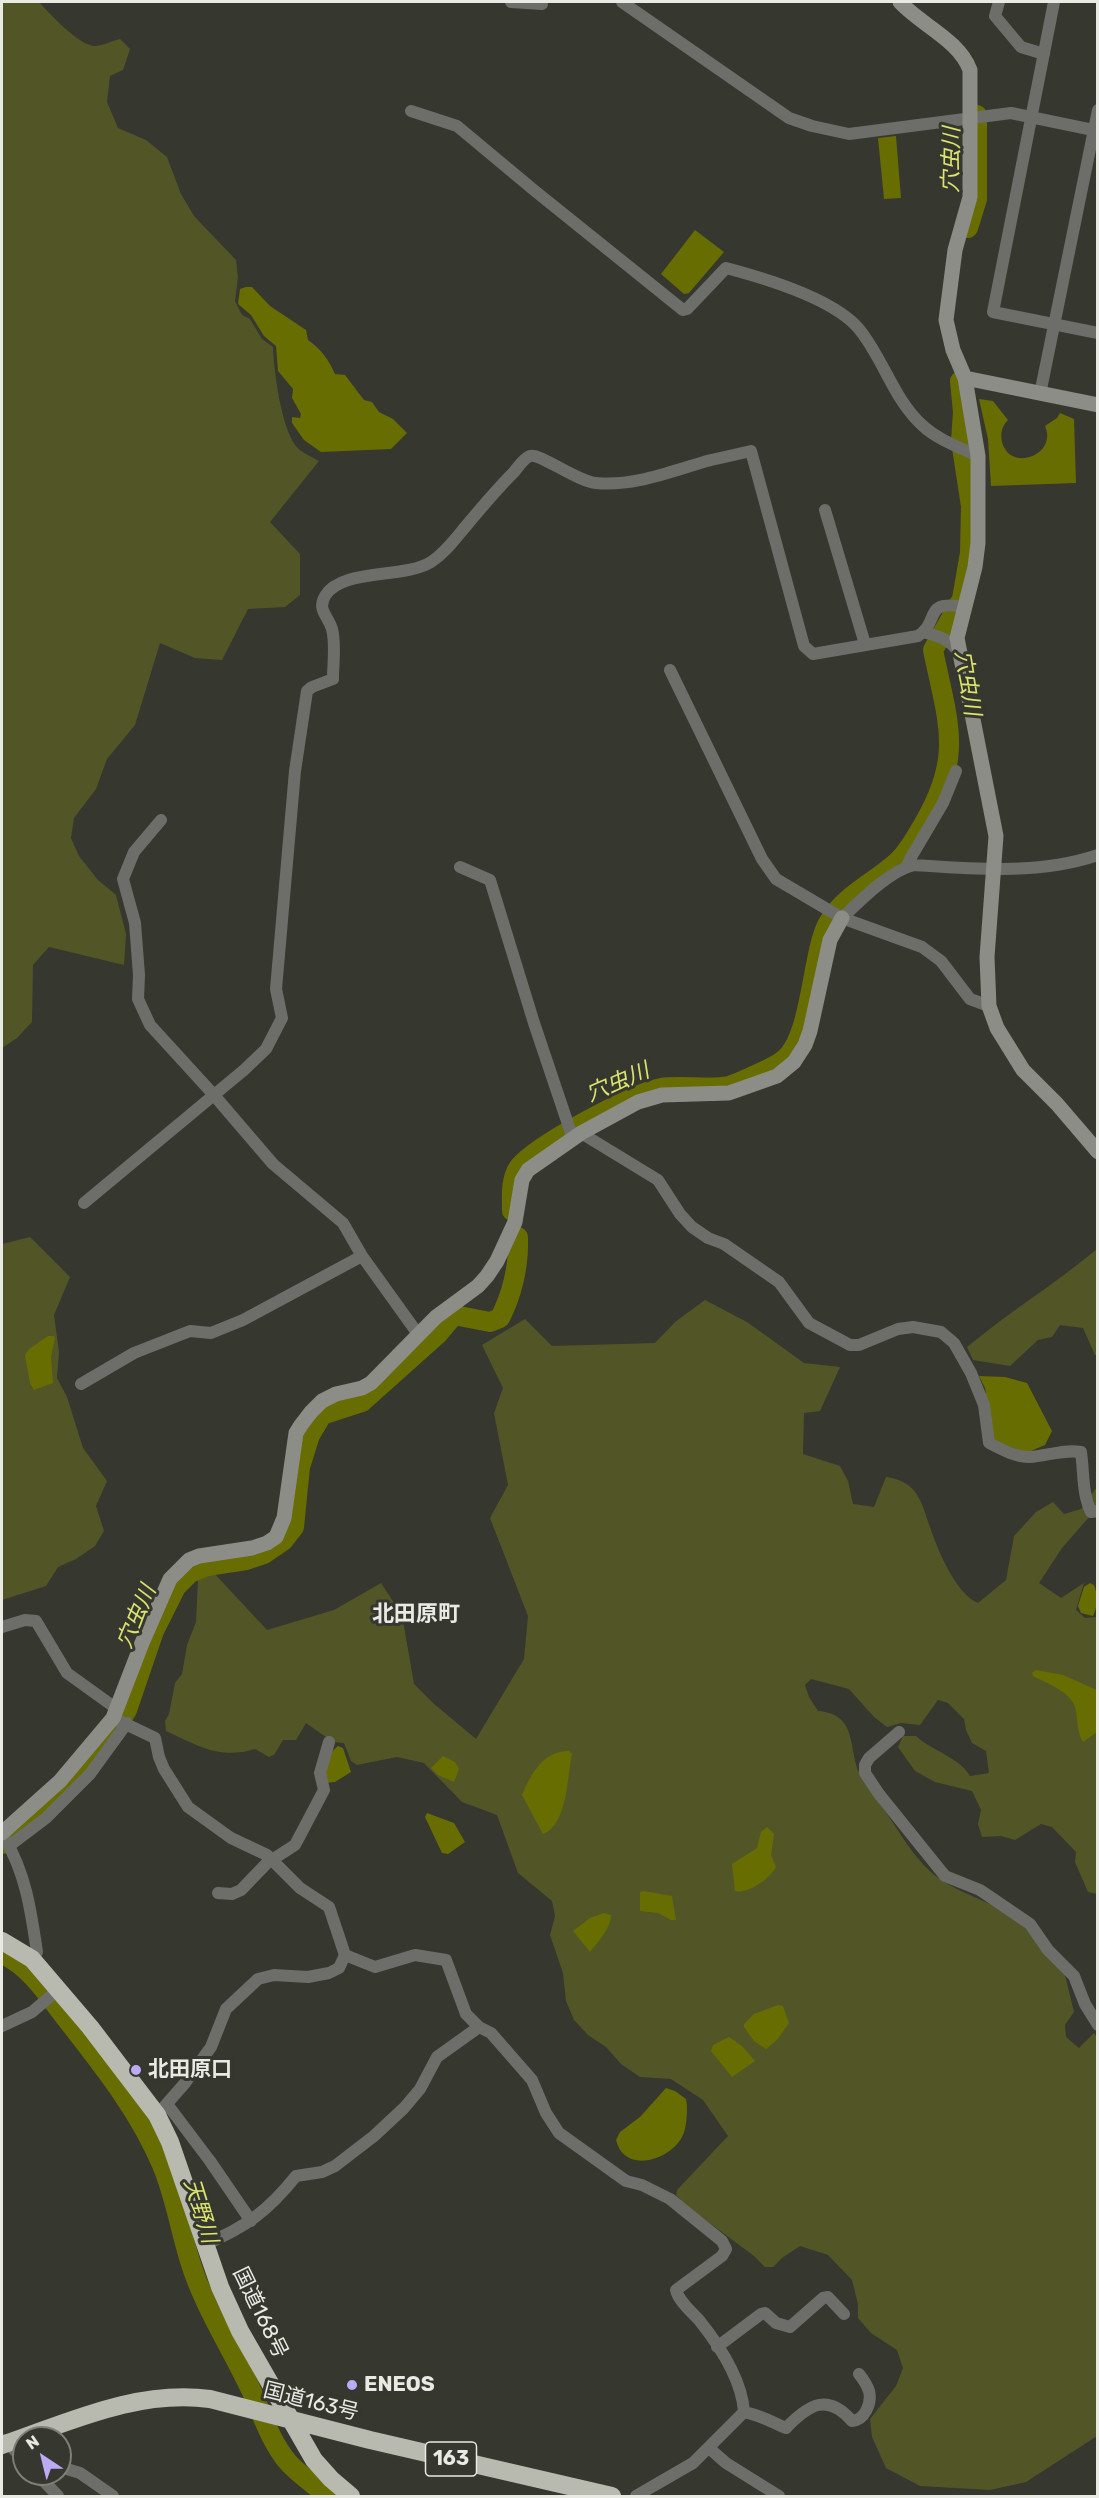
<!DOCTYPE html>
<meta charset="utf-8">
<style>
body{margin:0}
#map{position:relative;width:1099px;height:2498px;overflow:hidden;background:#36372f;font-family:Rubik,sans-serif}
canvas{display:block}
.frame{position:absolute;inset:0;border:3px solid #eaeae5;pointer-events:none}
.north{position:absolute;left:12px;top:2426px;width:60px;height:60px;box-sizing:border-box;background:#36372f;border:2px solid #7e7f78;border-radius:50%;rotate:325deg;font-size:16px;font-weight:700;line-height:24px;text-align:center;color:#eaeae5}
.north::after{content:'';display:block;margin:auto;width:21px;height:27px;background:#bcaaf5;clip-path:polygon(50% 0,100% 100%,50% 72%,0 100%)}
</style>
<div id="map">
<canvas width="1099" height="2498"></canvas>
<div class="frame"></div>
<div class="north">N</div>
</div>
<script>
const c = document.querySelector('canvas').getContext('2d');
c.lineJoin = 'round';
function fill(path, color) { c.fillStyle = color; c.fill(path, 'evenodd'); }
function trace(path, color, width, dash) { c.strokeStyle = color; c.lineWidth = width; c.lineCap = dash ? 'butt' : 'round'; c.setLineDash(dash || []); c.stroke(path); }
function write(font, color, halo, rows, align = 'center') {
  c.font = font + ' Rubik,"Noto Sans JP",sans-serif'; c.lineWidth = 6; c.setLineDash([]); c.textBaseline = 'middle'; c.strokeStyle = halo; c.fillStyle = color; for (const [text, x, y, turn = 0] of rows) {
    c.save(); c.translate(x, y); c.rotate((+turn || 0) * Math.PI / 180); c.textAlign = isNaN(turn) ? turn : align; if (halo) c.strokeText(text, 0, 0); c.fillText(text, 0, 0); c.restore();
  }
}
const green = new Path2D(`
 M2,2H39C49,13 80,47 96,46C104,45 112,41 120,39L130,49L123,70L110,76L107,102L118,128L146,140L167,157L181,194L194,216L236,260L238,277L235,301L242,315L250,319L262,339L273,347C274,373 281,424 295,445C300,452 312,457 319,461L270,522L300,554V595L285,607L248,609L222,660L195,658L160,643L135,725L107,759L96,789L74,818L71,838L79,856L98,880L116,895L126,934L124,965L49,947L33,965L32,1022L17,1038L2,1048Z
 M30,1237L70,1277L54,1315L59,1352L57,1378L67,1397L83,1448L107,1481L96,1506L104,1531L95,1546L76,1559L58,1567L46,1586L2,1600V1244Z
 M1097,1249V1355H1095L1083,1328L1060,1325L1052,1337L1038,1340L1010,1366L973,1360L967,1347C1009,1312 1055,1284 1097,1249Z
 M705,1300L747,1322L804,1363L840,1367L820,1411L804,1413L803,1454L840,1466L848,1481L853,1504L874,1507L886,1477C919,1482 921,1502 931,1530C938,1551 957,1595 978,1603L1006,1580L1014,1536L1036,1512L1053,1502L1064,1514L1081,1509L1097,1487V1508L1062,1548L1039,1583L1061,1598L1084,1583L1076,1610L1085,1618L1097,1617V1894L1088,1892L1075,1862L1076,1852L1052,1827L1041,1824L1015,1840L1001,1836L982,1837L978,1824L981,1810L972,1791L935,1782L915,1771L898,1747L903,1736H916C932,1751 959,1757 970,1776L989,1773L986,1751L972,1743L966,1730L964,1719L948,1703L938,1700L920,1725L901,1723L887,1727L874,1717L849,1689L811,1679L805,1685L809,1697L818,1711C858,1714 848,1748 859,1772C867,1787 877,1800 887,1814C900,1833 913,1856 931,1872C956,1894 992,1900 1018,1921C1036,1936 1045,1957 1064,1971L1074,2012L1065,2025L1066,2037L1079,2048L1094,2033L1097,2037V2436L1026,2482L990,2490L920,2486L886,2468L872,2437L870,2419L896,2386L903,2368L897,2350L871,2333L858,2318V2304L852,2280L828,2255L800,2246L782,2258L773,2267H765L754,2256L684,2204L676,2195L677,2190L728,2136L703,2100L671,2079L640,2077L621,2064L606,2047L588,2035L574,2020L566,2001L563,1973L550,1935L555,1916L552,1901L518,1873L497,1815L462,1802L424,1763L397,1757L357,1765L351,1761L344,1743L333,1742L306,1723L296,1740H283L274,1755L269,1757L255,1749C219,1760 197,1745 166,1731L165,1721L169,1714L175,1683L182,1674L187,1645L196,1622L198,1580L203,1573L212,1571L267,1630L334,1610L381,1583L402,1615L414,1684L433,1703L476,1739L524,1659L528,1616L490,1518L508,1485L494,1413L503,1388L482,1345L525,1319L552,1346L655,1343L675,1322Z`);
const water = new Path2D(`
 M896,136L901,198L884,199L878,138Z
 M695,230L724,252L689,293L684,294L661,274Z
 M246,287H252L270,306L306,330L308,340C321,349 329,360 335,374L345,375L364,400L372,402L379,412L393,419L407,433L391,449L321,452L304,440L292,423V417L300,418L301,414L292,398L293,389L278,371L276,346L264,336L251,315L238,304L240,289Z
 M979,399L993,401L1008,420C1002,426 1000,433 1002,442C1010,473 1058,455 1045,426L1057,418L1060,413L1074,419L1076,483L991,486L988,439Z
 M48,1336H54L55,1338L51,1357L53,1383L34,1390L30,1383L25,1355L29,1349Z
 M979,1376L1005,1377L1027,1383L1052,1431L1045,1445L1026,1453L993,1440L985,1388Z
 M1090,1583L1094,1585C1098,1595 1098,1606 1093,1616L1081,1613L1078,1606L1084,1587Z
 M1036,1670L1063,1675L1097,1690V1732L1083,1742C1077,1732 1078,1722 1076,1711C1073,1692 1048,1684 1033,1676L1032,1673Z
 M338,1746L343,1748L351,1772L335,1782L325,1783C323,1770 327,1754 338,1746Z
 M569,1751L572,1754C567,1775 568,1824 543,1834L522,1795C531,1774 543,1751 569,1751Z
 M443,1756L455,1762L459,1769L454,1782L438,1775L431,1768Z
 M427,1813L454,1823L465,1842L448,1854L442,1853L425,1817Z
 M767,1827L774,1834L771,1855L776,1867C769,1879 749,1894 735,1891L732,1864L757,1848L761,1832Z
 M643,1891L672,1896L676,1920H671L658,1913L640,1911V1892Z
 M604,1913L611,1915C611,1928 598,1942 590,1952L573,1931L590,1918Z
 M778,2005L783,2006L789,2023L777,2040L766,2049L754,2041L744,2027V2024L754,2014Z
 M729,2037L742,2046L755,2061L732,2077L711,2051L713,2045Z
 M666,2088L675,2091L686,2099C688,2108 687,2129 682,2137C669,2161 624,2174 616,2140L620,2132L640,2117Z`);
const river = new Path2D(`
 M968,228L977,199V115
 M512,1211C512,1198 510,1179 519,1167C535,1146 633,1093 661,1088C682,1085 711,1090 729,1086C739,1083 774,1067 782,1061C812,1040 811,958 827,925C842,896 874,883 897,862C908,852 916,837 923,825C964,756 948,723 933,650L962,599L970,553L971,506L961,441L963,412L960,381
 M2,1844L50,1805L116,1728L127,1710L154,1631L176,1587L190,1573L207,1566L246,1560L264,1554L283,1541L294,1527L300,1467L310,1435L322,1415L362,1402L438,1334L454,1315L490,1322L500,1318C513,1292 519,1267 518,1237
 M2,1954C30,1966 49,1997 68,2021C103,2066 140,2112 162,2165C175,2196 180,2229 190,2261C204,2307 232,2349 252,2392C263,2416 270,2440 287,2461C298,2474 315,2485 328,2496`);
const street = new Path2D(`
 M511,2L542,4
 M622,2L789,118L812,126L849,134L1011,113L1098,131
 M999,2L995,16L1021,47L1044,54
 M1054,2L993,312L1098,333
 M411,111L457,126L535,191L683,310L687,309L726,268C764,278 834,299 859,329C883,358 894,400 922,425C938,440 959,447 978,456
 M1040,394L1098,110
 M825,510L865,644
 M924,632C939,637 948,638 958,651
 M670,670L762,859L776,879L842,918L922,947L941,961L970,999L989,1006
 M161,820L134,852L123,879L135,923L139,975L138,999L150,1025L213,1094L273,1164L343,1223L362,1256L418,1334
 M907,866L910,859L943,803L956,771
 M460,867L490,880L534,1023L573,1139
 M842,918C860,901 889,871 914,865C975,869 1039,875 1098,855
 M581,1133L658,1180L680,1214L692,1227L708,1238L724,1244L779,1282L809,1323L850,1345H859L898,1329L913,1327L941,1332L954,1343L971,1373L984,1405L989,1443C1001,1449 1015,1457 1029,1457C1047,1456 1063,1449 1081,1452C1084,1473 1082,1493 1091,1512L1098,1511
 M84,1203L244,1070L266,1049L282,1018L276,989L295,771L307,691L312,687L333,679C333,663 336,644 332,629C328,615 317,611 325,596C342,568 404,579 431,562C445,553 455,539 466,526C481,508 497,489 514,472C518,467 524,458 530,456C540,453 578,482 596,483C635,487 674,470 711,460C725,457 738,454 751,451L804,646L813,654L918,636C941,621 922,599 965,607
 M81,1384L134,1353L190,1331L211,1333L243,1320L362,1256
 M2,1627L25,1620L36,1621L67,1673L117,1709
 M113,1718L155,1738L159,1757L164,1769L188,1807L231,1838L267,1855L300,1888L329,1907L345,1955L339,1968L329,1973L308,1977L274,1975L258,1979L226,2009L211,2047L185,2083L157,2115
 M899,1732L869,1758L865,1765V1773L879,1794L945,1876L980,1890L1030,1924L1048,1950L1074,1976L1085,2004L1098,2025
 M5,1839C26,1874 31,1912 37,1952L32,1959
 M9,1846L46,1818L90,1774L127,1723
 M218,1893L232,1894L241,1890L267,1863L295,1845L324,1790L320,1773L329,1742
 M345,1955L375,1967L415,1955L446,1960L466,2014L479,2027L491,2033L532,2080L546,2113L559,2133L626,2181L642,2185L670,2199L722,2241L726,2249L722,2256L676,2290C679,2302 691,2311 699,2320C719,2345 742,2379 744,2412L693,2463L636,2496
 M2,2026L32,2012L59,1989
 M167,2104L210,2161L251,2221
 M204,2245C246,2227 268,2211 296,2176L322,2172L335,2166L374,2136L404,2108L420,2089L437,2057L479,2027
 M717,2347L761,2314L765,2313L776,2323L790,2327L823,2298L828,2297L844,2314
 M744,2412C760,2415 772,2422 786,2428C809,2404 828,2393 852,2421C865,2420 872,2403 869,2391C867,2385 863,2379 859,2374
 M5,2440L24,2460
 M709,2448L726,2463L779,2496
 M60,2467L80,2473L113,2496
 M37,2474L58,2496`);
const secondary = new Path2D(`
 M900,2C921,25 959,40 970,70V197L955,250L946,320L953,350L965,378L978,456V543L975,567L957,638L996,836L987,957L989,1006L997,1028L1023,1070L1057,1104L1098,1152
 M965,378L1098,405
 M2,1833L60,1781L113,1718L142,1643L170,1579L189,1560L199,1556L252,1548L267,1543L276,1537L284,1518L296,1433L301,1425L311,1412L322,1401L336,1394L362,1388L371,1383L436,1317L478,1286L487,1276L497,1261L515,1222L522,1180L528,1170L581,1133L638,1102L662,1095L729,1093L777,1076L794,1062L805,1045L810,1031L830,940L842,918`);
const highway = new Path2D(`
 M2,1941L32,1959L90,2027L157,2115L170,2142L220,2287L240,2331L314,2460L331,2479L351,2496
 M2,2445C69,2422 138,2389 210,2399L370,2440L612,2496`);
const markers = [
 [136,2070,6,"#bcaaf5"],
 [352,2385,6,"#bcaaf5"]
];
const shields = [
 [451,2459,51]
];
const shieldNames = [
 ["163",451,2459]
];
const poiNames = [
 ["北田原口",148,2070],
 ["ENEOS",364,2385]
];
const streetNames = [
 ["国道168号",260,2313,64],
 ["国道163号",311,2402,14]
];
const waterNames = [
 ["穴虫川",952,160,-89],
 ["穴虫川",967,683,81],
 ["穴虫川",618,1083,-23],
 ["穴虫川",137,1617,-67],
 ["天野川",200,2211,73]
];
const neighbourhoodNames = [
 ["北田原町",416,1615]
];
fill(green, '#525626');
fill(water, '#686d01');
trace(river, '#686d01', 20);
trace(street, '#6d6e6a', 12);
trace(secondary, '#8c8d86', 15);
trace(highway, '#b8b9af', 18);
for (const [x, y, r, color] of markers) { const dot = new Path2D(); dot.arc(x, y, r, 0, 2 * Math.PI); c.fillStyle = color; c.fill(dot); trace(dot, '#36372f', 2); }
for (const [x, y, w] of shields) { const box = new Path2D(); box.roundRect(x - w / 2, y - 17, w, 34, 4.5); c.fillStyle = '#36372f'; c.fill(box); trace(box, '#eaeae5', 1.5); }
write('bold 20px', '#eaeae5', null, shieldNames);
write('bold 21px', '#eaeae5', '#36372f', poiNames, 'left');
write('21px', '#eaeae5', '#36372f', streetNames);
write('italic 22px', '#dbe46d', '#36372f', waterNames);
write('bold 22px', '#eaeae5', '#36372f', neighbourhoodNames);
</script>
